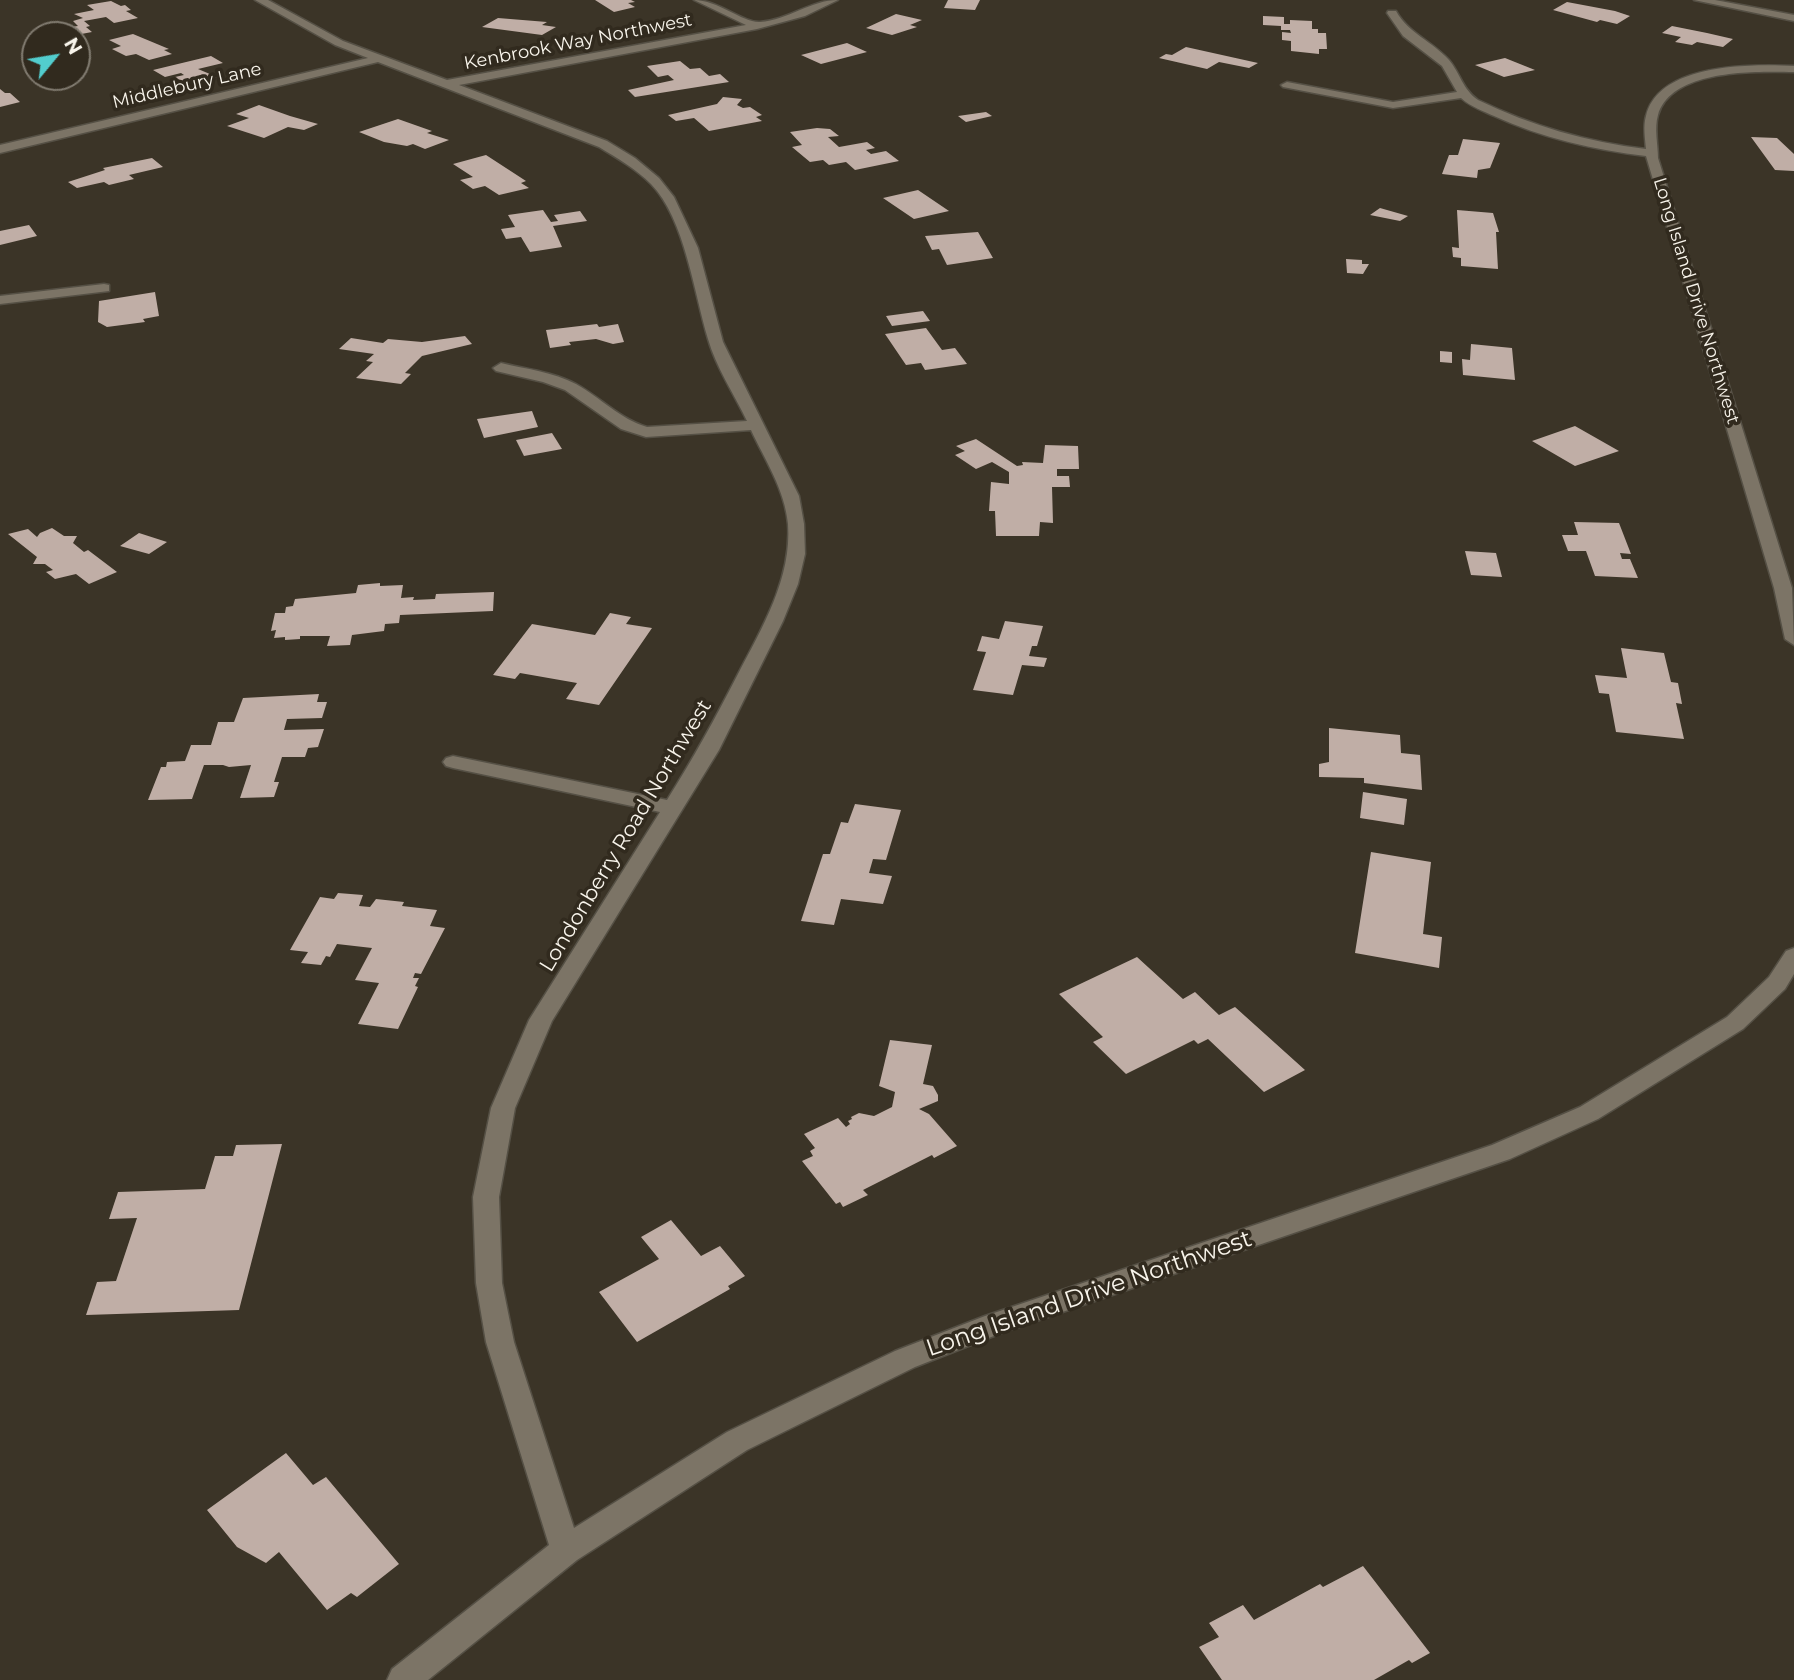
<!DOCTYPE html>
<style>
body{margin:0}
#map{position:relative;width:1794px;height:1680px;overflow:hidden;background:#3b3427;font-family:Montserrat,sans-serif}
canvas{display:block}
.north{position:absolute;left:21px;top:21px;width:70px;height:70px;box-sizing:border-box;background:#312a1e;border:2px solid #817b70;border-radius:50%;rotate:60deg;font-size:19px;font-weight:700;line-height:28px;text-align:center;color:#f8f4eb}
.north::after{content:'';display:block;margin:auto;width:24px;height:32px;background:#52cdce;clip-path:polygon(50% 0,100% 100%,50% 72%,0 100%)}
</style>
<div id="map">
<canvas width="1794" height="1680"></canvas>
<div class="north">N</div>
</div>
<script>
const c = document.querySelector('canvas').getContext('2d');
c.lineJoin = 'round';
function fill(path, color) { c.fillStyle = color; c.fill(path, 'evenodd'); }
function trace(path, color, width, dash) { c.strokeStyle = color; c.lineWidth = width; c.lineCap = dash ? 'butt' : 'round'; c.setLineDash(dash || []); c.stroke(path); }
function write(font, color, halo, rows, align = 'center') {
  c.font = font + ' Montserrat,sans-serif'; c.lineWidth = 7; c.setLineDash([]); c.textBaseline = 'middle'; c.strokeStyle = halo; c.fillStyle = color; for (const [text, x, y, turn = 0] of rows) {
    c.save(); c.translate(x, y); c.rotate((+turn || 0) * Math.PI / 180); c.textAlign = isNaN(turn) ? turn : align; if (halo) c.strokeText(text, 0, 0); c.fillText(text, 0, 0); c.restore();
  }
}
const building = new Path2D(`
 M595,0H631L635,2L628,3L635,7L614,12Z
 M948,0H980L975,10L944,8Z
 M111,1L121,6L125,5L131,10L126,11L138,18L114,23L106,17L84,21L90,26L86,27L92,32L76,35H65L59,29L78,26L73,21L83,18L74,14L94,10L87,5Z
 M1567,2L1615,11L1630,16L1617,24L1600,20L1597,22L1553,10Z
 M896,14L922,20L910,25L917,27L892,35L866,28Z
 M1263,16L1284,17V24H1290V20L1312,21V29H1318V33H1326L1327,49H1319V54L1291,51V41L1282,40V32L1291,33L1290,30H1281V26L1263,25Z
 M498,18L547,22L542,25L556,27L542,35L482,27Z
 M1672,26L1707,33L1733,39L1723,47L1697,42L1692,45L1675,42L1681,37L1662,33Z
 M133,34L169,49L164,50L172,54L149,60L136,54L126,56L112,49L121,46L109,40Z
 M847,43L867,52L821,64L801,55Z
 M1186,47L1258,63L1249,68L1219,62L1207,69L1159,58L1166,54L1172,55Z
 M211,56L223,63L198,69L217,77L188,85L175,77L184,75L181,73L165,77L153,70Z
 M1505,58L1535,70L1504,77L1475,65Z
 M680,61L690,69L700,68L709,76L720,74L729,82L635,97L628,90L674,80L668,75L658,77L647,66Z
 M0,89L5,93H10L20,102L0,107Z
 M723,97L742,99L737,105L743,108L750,107L762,115L756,117L762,121L709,131L694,118L676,121L668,115L717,104Z
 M259,105L290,116L318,124L304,130L288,127L264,138L227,126L249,118L236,114Z
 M986,112L992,116L966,122L958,116Z
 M398,119L432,131L427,133L449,140L425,149L413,144L407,146L384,142L359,132Z
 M817,128L830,129L839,136L828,137L839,147L867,142L875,148L866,150L871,154L886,151L899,161L855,170L846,162L829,165L823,160L810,162L792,147L802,145L790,132Z
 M1751,137L1777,138L1794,154V171L1775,170Z
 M1463,139L1500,143L1490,168L1478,170L1477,178L1442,174L1449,155H1458Z
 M486,155L526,181L521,183L529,188L499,195L485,186L473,189L460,180L473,177L453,164Z
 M152,158L163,167L129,175L134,179L109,185L104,182L77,188L68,182L105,170L103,168Z
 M918,190L949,211L914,219L883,198Z
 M1380,208L1408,216L1400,221L1370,215Z
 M543,210L551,222L558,221L554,215L580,211L587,221L553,226L562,247L530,252L521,237L506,239L501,229L515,227L508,215Z
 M1457,210L1493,213L1499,232H1496L1498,269L1461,266V258L1453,257L1452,247L1459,248Z
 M29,225L37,236L0,245V231Z
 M978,232L993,258L947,265L939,249L932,250L925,236Z
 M1346,259L1362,260V264H1369L1363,274L1347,273Z
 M155,292L159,316L143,319L145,322L107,327L98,322L99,301Z
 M923,311L930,321L892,326L886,316Z
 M597,324L599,327L618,324L624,342L613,344L596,339L569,342L571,345L550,348L546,330Z
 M926,328L942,350L955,348L967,364L925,370L921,363L906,365L885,334Z
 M465,336L472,344L422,356L405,373L411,374L401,384L356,378L373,362L366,361L374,354L339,349L351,338L383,343L388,339L422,342Z
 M1471,344L1512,348L1515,380L1463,375L1462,359L1470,360Z
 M1440,351L1452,352V363L1440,362Z
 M532,411L538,427L484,438L477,419Z
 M1575,426L1619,451L1575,466L1532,441Z
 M552,433L562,449L524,456L516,440Z
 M976,439L1017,466L1023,465L1022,462L1043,463L1045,445L1078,446L1079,469H1057V476H1069L1070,487H1052L1053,523L1040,522L1039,536H996L995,511H989L991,482L1009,484V472L992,462L976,469L955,455L965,451L956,446Z
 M1574,522L1619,523L1631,554L1620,553L1622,559H1630L1638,578L1595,576L1586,551H1568L1562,535H1578Z
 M52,528L64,536H77L73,543L84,552L88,550L117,572L89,584L76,574L55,579L46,572L53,570L45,564H33L37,557L8,534L28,529L37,537L40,533Z
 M139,533L167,542L149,554L120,546Z
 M1465,551L1496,553L1502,577L1471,575Z
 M380,583V586L403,585L401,598L414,597L413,600L435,599L436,594L494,592L493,611L400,615L399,623L385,624L384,631L352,635L350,645L327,646L330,636H300V639L285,640V637L274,638L276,630L271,631L275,613H285L286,607L293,606L295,599L356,593L358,585Z
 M610,613L631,617L626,624L652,628L599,705L566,699L577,683L520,673L515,679L493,675L532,624L595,635Z
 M1005,621L1043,626L1037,646H1032L1029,656L1047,658L1044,667L1022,665L1013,695L973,690L986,652L977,651L982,636L999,639Z
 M1621,648L1664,653L1671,682L1678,683L1682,704L1676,703L1684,739L1616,732L1609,694L1599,693L1595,675L1627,678Z
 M319,694L317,702H327L322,718L287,719L284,730L324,729L318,747L308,748L305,757H282L274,782H279L274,797L240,798L251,765L229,767L223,765H204L192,799L148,800L161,767H166L167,762L185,761L191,745H211L218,722H234L243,698Z
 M1329,728L1400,735L1401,753L1420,755L1422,790L1364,783V778L1319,777V764L1329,762Z
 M1363,792L1407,799L1404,825L1360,818Z
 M855,804L901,810L886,860L873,859L869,873L892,876L883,904L841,899L834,925L801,921L823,854H830L841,822L848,823Z
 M1371,852L1431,862L1423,934L1442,937L1439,968L1355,953Z
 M338,893L363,895L359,906L370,907L376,899L404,902L402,906L437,910L430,926L445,928L421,974L415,973L413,978H419L415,986L418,987L398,1029L358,1024L379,983L355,980L372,948L337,944L330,957L326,956L321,965L301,963L308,952L290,950L320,897L334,899Z
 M1137,957L1183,999L1195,992L1219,1015L1235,1007L1305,1070L1264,1092L1208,1039L1198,1044L1194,1040L1126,1074L1093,1042L1103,1037L1059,994Z
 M890,1040L932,1045L923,1084L933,1086L938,1095V1101L919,1109L929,1114L957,1146L934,1158L932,1155L863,1190L868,1195L843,1207L840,1202L836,1204L802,1161L813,1156L810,1151L815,1148L804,1134L838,1118L846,1127L850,1124L848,1121L852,1119L851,1117L859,1113L874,1116L892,1107L895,1092L879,1086Z
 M282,1144L239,1310L86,1315L97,1282L116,1281L137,1218L109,1219L118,1192L205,1189L215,1156H233L236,1145Z
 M671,1220L701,1256L720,1246L745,1276L728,1286L730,1289L637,1342L599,1292L659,1259L641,1237Z
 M286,1453L313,1485L326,1477L399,1564L357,1597L351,1593L327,1610L279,1552L266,1563L237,1547L207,1510Z
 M1363,1566L1430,1653L1412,1663L1409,1660L1374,1680H1222L1199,1647L1219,1637L1209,1623L1243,1605L1254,1620L1320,1584L1323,1587Z`);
const minor = new Path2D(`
 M255,0H268L343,41L447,80L746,25L694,0C718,0 743,23 760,22C788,20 811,0 838,0L805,16L757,29L459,85L607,141L635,158L659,178L674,197L698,248L723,342L799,496L804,524L805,554L798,584L783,621L719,750L552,1021L515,1108L499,1197L502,1283L514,1342L574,1528L727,1432L895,1351L985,1316L1492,1145L1580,1107L1727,1017L1769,977L1786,951L1794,948V974L1785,989L1743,1029L1598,1119L1510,1159L1004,1332L915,1367L747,1450L577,1560L428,1680H387L392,1669L549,1545L486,1342L476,1283L473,1197L491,1108L529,1020L660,812L453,768L446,766L443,762L446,758L453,756L667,800C693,759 716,717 738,674C762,628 792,578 788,524C785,490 765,460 751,430L646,437L621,429L565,390L543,382L496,371L493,368L501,363C526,369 553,372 576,384C601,398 620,419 647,427L747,421C734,394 716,367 708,339C694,293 685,219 651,184C636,169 617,158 599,147L378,62L0,153V145L368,58L335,45Z
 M1694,0H1715L1794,15V21Z
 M1388,11H1396C1409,34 1432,41 1449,60C1460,73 1463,90 1478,100C1532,126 1587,142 1646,149C1645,138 1643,126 1646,116C1659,63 1751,64 1794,66V72C1756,71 1671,69 1658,115C1654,128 1658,145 1658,158L1792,588L1794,645L1785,639L1774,588L1646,156C1594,150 1542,138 1494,116C1483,111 1471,107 1461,98L1393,108L1283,87L1281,85L1287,82L1393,102L1457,92L1442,66L1403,36L1387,13Z
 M104,284L109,285V291L0,304V296Z`);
const farStreetnames = [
 ["Kenbrook Way Northwest",578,42,-11],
 ["Middlebury Lane",187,86,-13],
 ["Long Island Drive Northwest",1696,301,73]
];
const streetNames = [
 ["Londonberry Road Northwest",626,836,-59]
];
const nearStreetnames = [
 ["Long Island Drive Northwest",1089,1294,-19]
];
fill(building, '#c0aea6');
trace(minor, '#555045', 3);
fill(minor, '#7c7466');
write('18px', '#f8f4eb', '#312a1e', farStreetnames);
write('21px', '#f8f4eb', '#312a1e', streetNames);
write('24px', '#f8f4eb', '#312a1e', nearStreetnames);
</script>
